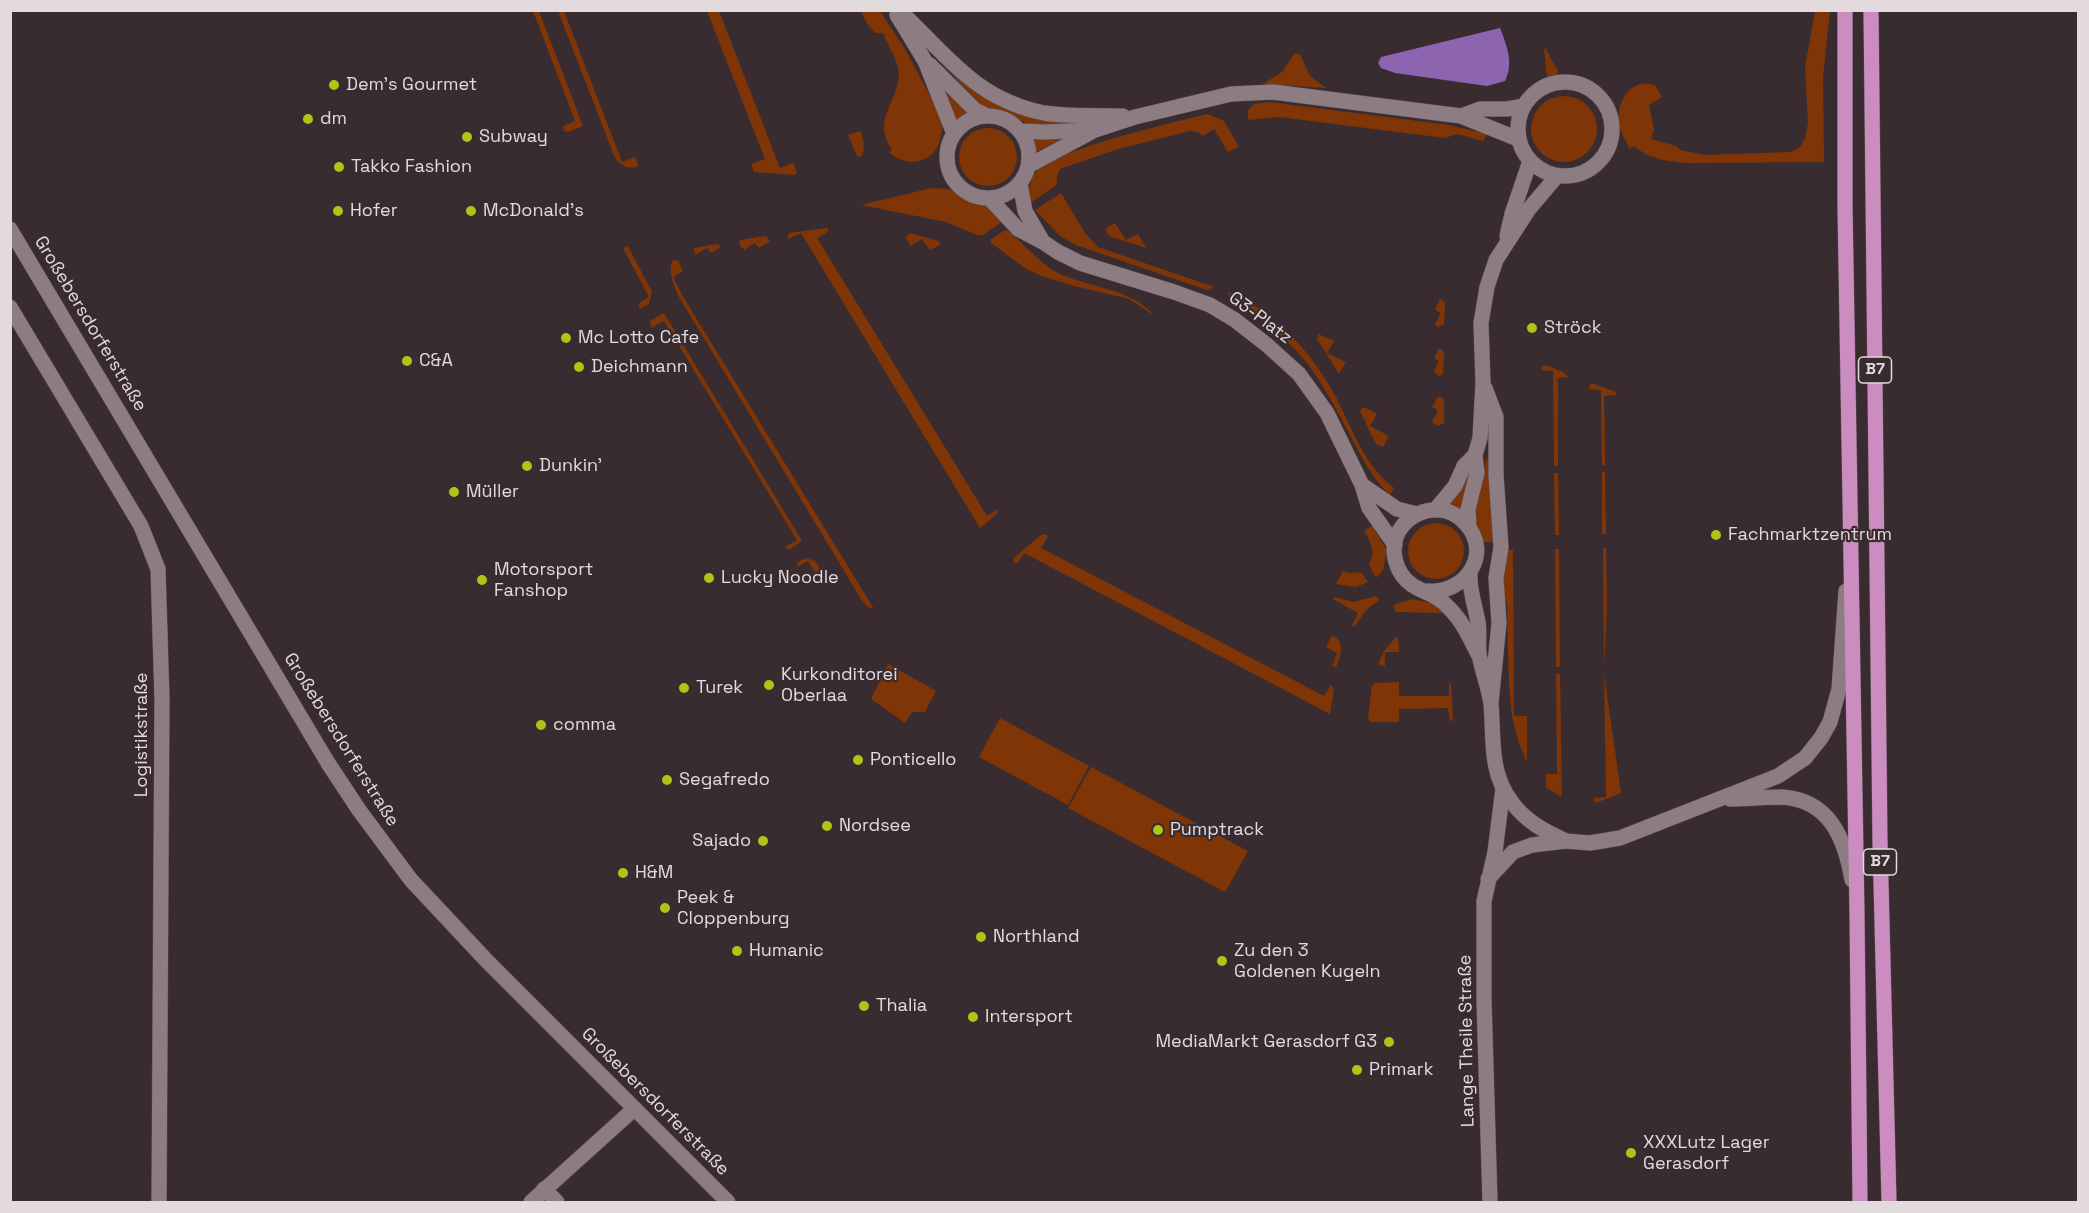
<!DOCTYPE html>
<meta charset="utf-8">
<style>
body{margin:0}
#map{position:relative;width:2089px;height:1213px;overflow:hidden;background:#392c30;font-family:"Space Grotesk",sans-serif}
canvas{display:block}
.frame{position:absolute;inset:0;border:12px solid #e3dadd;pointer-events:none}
</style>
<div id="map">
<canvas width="2089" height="1213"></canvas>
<div class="frame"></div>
</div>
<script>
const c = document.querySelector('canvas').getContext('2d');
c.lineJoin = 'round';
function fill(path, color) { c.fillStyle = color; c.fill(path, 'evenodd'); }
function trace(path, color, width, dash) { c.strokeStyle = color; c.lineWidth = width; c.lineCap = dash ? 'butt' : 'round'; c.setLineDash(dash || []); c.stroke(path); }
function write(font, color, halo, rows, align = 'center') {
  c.font = font + ' "Space Grotesk",sans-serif'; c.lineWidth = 4.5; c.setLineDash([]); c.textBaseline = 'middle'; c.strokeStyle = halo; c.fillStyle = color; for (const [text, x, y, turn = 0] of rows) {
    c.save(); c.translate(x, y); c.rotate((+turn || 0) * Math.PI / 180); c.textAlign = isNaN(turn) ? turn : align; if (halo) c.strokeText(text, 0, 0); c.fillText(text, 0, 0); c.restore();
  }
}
const green = new Path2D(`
 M533,11H539L583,126L568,132L564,131L563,126L575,121Z
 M558,11H564L622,162L635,157L638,165L636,167C628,170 620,164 615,158Z
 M707,11H719L780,168L793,163L797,173L795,175L754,172L751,164L765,159Z
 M861,11H880L905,49L940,114C950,150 921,176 889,153L892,150C871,119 898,104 899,73C899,63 887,43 883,33H875L866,22Z
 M1815,11H1830L1823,76L1824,162L1685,163L1662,160L1645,154L1634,146L1630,149C1627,143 1623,137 1621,131C1613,107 1627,77 1655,85L1662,97L1649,105L1654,130L1651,139L1676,146L1680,150L1705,155L1791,152L1800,147L1805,138L1808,123L1805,67Z
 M1544,49H1546L1558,71L1557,74L1547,77Z
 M1294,54H1300L1310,76L1326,88L1263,84L1282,72Z
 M956,76L1068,122L1040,127L1031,125L1008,114L985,107L975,102L954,78Z
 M947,89L968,114L956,121L943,92Z
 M1531 129a33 33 0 1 1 66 0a33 33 0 1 1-66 0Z
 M1269,102L1449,125L1487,134L1483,141L1457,134L1445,138L1279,117L1248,120V110L1254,104Z
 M1207,114L1224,121L1239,147L1228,152L1214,129L1202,136L1199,132L1190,131L1118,149L1060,169L1057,176V185L1030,203C1027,187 1032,171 1046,162C1053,157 1064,155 1072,152C1116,136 1162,125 1207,114Z
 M959 157a29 29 0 1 1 58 0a29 29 0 1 1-58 0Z
 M860,131C864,138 866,151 860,157L857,156L848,135Z
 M1062,136L1063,139L1035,152L1032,139Z
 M932,188L950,189L963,198L988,207L1003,221L983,235H977L946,222L861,205Z
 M1061,193L1085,233L1098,247L1214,287L1207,290L1076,245L1060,236L1035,210Z
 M1115,223L1126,240L1138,234L1146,248L1109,236L1105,229Z
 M827,228L829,231L817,238L987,516L998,509V513L980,528L801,233L788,239L787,238L789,233Z
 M1005,230C1012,231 1042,266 1058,273C1090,288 1131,288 1155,316L1129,299L1070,285L1039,275L1025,268L991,243L990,240Z
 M909,233L939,241L941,244L930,250L922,239L911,246L906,238Z
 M766,236L770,241L759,248L755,243L744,250L739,243L740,240Z
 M717,244L721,247L711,253L707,248L695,255L694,248Z
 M628,246L652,292L649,304L640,309L638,304L649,297L623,248Z
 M675,260L678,261L683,271L673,277L682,295L874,609L868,607L861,599L679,297C674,285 668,274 672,261Z
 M1227,292L1237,295L1269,315L1263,320L1234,301Z
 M1440,299L1445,302L1444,324L1438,327L1435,324L1441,313L1435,310Z
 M664,313L802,541L789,550L785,547L797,540L664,321L651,328L650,321Z
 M1281,325C1303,346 1320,369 1335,395C1352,428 1364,466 1394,488L1390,495C1372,478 1362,458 1351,437C1329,396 1312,360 1275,331Z
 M1318,334L1334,341L1327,353L1346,362L1339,374L1317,339Z
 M1439,348L1444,352L1443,374L1439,376L1434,371L1439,361L1434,358Z
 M1546,365L1563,372L1569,377L1558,378V466H1554L1553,371L1541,370L1542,367Z
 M1591,383L1616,392L1617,395L1604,396L1605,465H1602L1601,390L1588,389Z
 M1438,396L1444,399V423L1438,426L1432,422L1438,410L1432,407Z
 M1362,408H1366L1377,414L1370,426L1389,436L1383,447L1376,444L1360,411Z
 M1487,456L1496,542H1483L1475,520L1474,510Z
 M1602,472H1605L1606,534H1602Z
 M1554,473H1558L1559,535H1555Z
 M1466,475L1471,476L1461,511L1448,506Z
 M1408 551a28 28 0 1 1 56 0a28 28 0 1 1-56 0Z
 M1372,526L1387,550L1383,570L1376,578L1369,565C1376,552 1371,543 1364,531Z
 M1044,534L1048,536L1041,548L1324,696L1331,685L1334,689L1330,714L1024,553L1018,563H1014V558L1041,535Z
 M1603,548H1606L1607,607L1604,666Z
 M1555,549H1559L1560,667H1556Z
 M1507,550H1513L1514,716H1527V763L1518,740L1512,716L1509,685L1507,605L1502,587Z
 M806,558L815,561L825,576L820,580L808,561L797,567V562Z
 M1343,571L1350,573L1361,572L1368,582L1356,587L1336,584Z
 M1376,596L1379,600L1366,610L1354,627L1352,626L1358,613L1333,599L1334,597L1353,602Z
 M1412,599L1435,604L1444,611L1442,613L1396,612L1393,605Z
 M1332,635C1347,644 1340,655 1336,668L1332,666L1337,653L1326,647Z
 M1396,637H1398L1399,652H1385V666L1378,665L1384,651Z
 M888,664L936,691L925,712H912L905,723L871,699Z
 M1556,674H1560L1562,797L1546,788V774H1557Z
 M1604,674L1621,793L1596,803L1593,798L1606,797Z
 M1399,682V696H1449V682L1451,684L1453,719L1450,722L1448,708L1399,709V722H1371L1368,718L1372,686L1375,683Z
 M1000,718L1089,766L1068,805L979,757Z
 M1091,767L1248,851L1225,892L1068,808Z`);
const water = new Path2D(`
 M1500,28C1507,46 1514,63 1505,81L1487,86L1395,73L1381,68L1378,63L1381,57Z`);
const street = new Path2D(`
 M899,10C947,55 975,99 1044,113C1069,117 1098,115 1123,116
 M897,15L925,61L954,134
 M930,65L975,110L985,115
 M1518 129a47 47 0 1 1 94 0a47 47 0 1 1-94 0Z
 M947 157a41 41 0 1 1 82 0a41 41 0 1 1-82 0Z
 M1461,116L1480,109H1507L1524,106
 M1020,131L1045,132L1089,130
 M1028,166L1095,130L1135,117L1231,94L1273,92L1461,116L1518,139
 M1020,183L1025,211L1043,242
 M989,198L1018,229L1043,242L1058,252L1080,263L1174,292L1210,305L1235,320L1267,345L1299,374L1327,413L1362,485L1369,508L1395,545
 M1507,236L1512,214L1530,161
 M10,307L141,526L158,569L162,699L159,1202
 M1485,388L1496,417V475L1501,547L1496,578L1499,623L1491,703
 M1362,485L1397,509L1417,514
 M1435,510L1455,486L1464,466L1475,455
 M1469,528L1468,509L1477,473L1475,455L1480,438L1483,383L1481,323L1487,287L1496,260L1505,246L1529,209L1557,176
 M1470,573C1469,590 1475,605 1478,622C1480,634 1477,647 1480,659C1483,674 1489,689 1491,704C1494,737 1489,772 1511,801C1525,821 1544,831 1566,841
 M1428,591C1465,594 1493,554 1466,524C1457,514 1445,509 1433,510C1419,511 1406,519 1399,531C1389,549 1395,573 1412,585C1426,594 1437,594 1450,609C1463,622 1471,640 1479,656
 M1730,799C1747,799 1765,797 1782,797C1830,800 1845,839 1852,880
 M1488,879L1513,852L1532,845L1566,841L1590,843L1620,838L1778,776L1805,758L1821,738L1830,722L1839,689L1846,591
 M544,1189L557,1202
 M531,1202L634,1109
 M1490,1202L1484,1000V901L1495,852L1503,788`);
const secondary = new Path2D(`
 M10,229L328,763L359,810L411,880L486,960L728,1202`);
const primary = new Path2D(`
 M1845,10V206L1857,912L1860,1202
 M1871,10L1880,842L1889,1202`);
const markers = [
 [334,85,6,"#abc614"],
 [308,119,6,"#abc614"],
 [467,137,6,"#abc614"],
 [339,167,6,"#abc614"],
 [338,211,6,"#abc614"],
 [471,211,6,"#abc614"],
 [1532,328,6,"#abc614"],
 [566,338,6,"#abc614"],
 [407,361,6,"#abc614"],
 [579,367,6,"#abc614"],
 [527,466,6,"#abc614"],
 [454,492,6,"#abc614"],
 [1716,535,6,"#abc614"],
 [709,578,6,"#abc614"],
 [482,580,6,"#abc614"],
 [769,685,6,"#abc614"],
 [684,688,6,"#abc614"],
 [541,725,6,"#abc614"],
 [858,760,6,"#abc614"],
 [667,780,6,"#abc614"],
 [827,826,6,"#abc614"],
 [1158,830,6,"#abc614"],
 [763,841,6,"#abc614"],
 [623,873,6,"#abc614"],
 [665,908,6,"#abc614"],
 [981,937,6,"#abc614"],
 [737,951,6,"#abc614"],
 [1222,961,6,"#abc614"],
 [864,1006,6,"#abc614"],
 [973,1017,6,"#abc614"],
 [1389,1042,6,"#abc614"],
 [1357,1070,6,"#abc614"],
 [1631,1153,6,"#abc614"]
];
const shields = [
 [1875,370,33],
 [1880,862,33]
];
const shieldNames = [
 ["B7",1875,370],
 ["B7",1880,862]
];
const poiNames = [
 ["Dem's Gourmet",346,85],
 ["dm",320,119],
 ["Subway",479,137],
 ["Takko Fashion",351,167],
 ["Hofer",350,211],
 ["McDonald's",483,211],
 ["Ströck",1544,328],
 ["Mc Lotto Cafe",578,338],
 ["C&A",419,361],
 ["Deichmann",591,367],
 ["Dunkin'",539,466],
 ["Müller",466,492],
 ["Fachmarktzentrum",1728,535],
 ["Motorsport",494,570],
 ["Fanshop",494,591],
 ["Lucky Noodle",721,578],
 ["Kurkonditorei",781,675],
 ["Oberlaa",781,696],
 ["Turek",696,688],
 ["comma",553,725],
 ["Ponticello",870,760],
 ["Segafredo",679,780],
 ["Nordsee",839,826],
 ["Pumptrack",1170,830],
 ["Sajado",751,841,"right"],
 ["H&M",635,873],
 ["Peek &",677,898],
 ["Cloppenburg",677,919],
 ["Northland",993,937],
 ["Humanic",749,951],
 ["Zu den 3",1234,951],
 ["Goldenen Kugeln",1234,972],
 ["Thalia",876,1006],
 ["Intersport",985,1017],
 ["MediaMarkt Gerasdorf G3",1377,1042,"right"],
 ["Primark",1369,1070],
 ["XXXLutz Lager",1643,1143],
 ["Gerasdorf",1643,1164]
];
const streetNames = [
 ["G3-Platz",1260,318,37],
 ["Großebersdorferstraße",90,324,59],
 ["Logistikstraße",142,735,-90],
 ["Großebersdorferstraße",341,740,58],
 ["Lange Theile Straße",1467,1041,-91],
 ["Großebersdorferstraße",655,1102,45]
];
fill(green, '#803506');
fill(water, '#8d64b0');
trace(street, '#574b4f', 16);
trace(secondary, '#574b4f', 16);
trace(primary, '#574b4f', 16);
trace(street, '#8d7d82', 15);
trace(secondary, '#8d7d82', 15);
trace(primary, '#cb8dbf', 15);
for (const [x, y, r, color] of markers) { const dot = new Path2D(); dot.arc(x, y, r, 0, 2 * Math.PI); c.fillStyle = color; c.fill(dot); trace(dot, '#392c30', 2); }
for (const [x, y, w] of shields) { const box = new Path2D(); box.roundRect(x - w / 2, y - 13, w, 26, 4.5); c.fillStyle = '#392c30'; c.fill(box); trace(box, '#e3dadd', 1.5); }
write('bold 16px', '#e3dadd', null, shieldNames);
write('18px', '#e3dadd', '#392c30', poiNames, 'left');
write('18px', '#e3dadd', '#392c30', streetNames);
</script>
